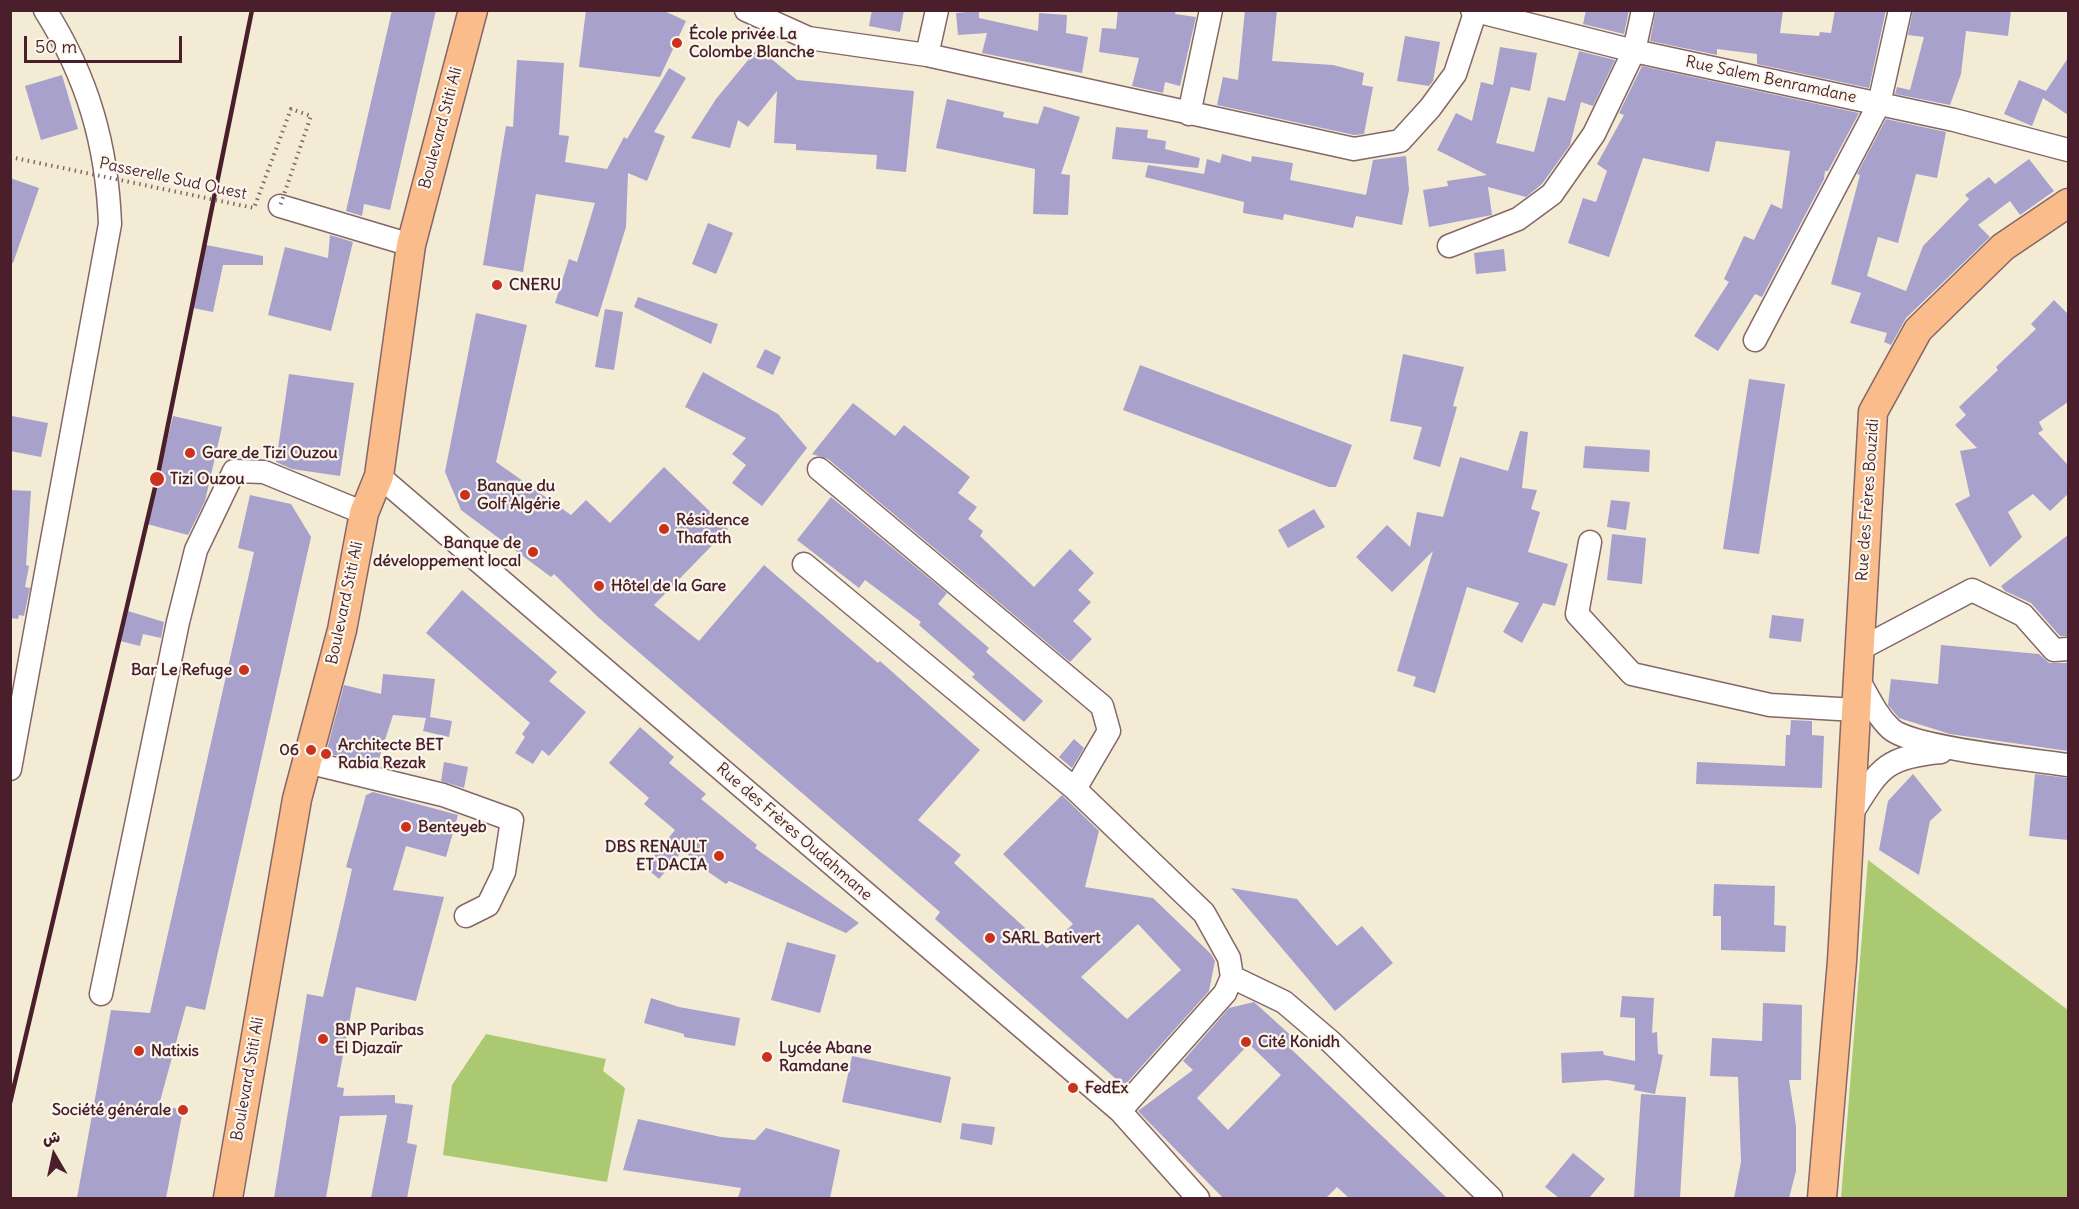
<!DOCTYPE html>
<meta charset="utf-8">
<style>
body{margin:0}
#map{position:relative;width:2079px;height:1209px;overflow:hidden;background:#f4ebd5;font-family:Delius,"Playpen Sans Arabic",sans-serif}
canvas{display:block}
.frame{position:absolute;inset:0;border:12px solid #4a1f2b;pointer-events:none}
.north{position:absolute;left:24px;top:1125px;width:60px;height:60px;-webkit-text-stroke:4px #fbf7ec;paint-order:stroke;rotate:351deg;font-size:16px;font-weight:700;line-height:24px;text-align:center;color:#4a1f2b}
.north::after{content:'';display:block;margin:auto;width:21px;height:27px;background:#4a1f2b;clip-path:polygon(50% 0,100% 100%,50% 72%,0 100%)}
.scale{position:absolute;left:24px;top:36px;width:158px;height:27px;box-sizing:border-box;border:3px solid #4a1f2b;border-top:0;padding-left:8px;font-size:18px;line-height:21px;white-space:nowrap;color:#4a1f2b;-webkit-text-stroke:4px #fbf7ec;paint-order:stroke}
</style>
<div id="map">
<canvas width="2079" height="1209"></canvas>
<div class="frame"></div>
<div class="north">ش</div>
<div class="scale">50 m</div>
</div>
<script>
const c = document.querySelector('canvas').getContext('2d');
c.lineJoin = 'round';
function fill(path, color) { c.fillStyle = color; c.fill(path, 'evenodd'); }
function trace(path, color, width, dash) { c.strokeStyle = color; c.lineWidth = width; c.lineCap = dash ? 'butt' : 'round'; c.setLineDash(dash || []); c.stroke(path); }
function write(font, color, halo, rows, align = 'center') {
  c.font = font + ' Delius,sans-serif'; c.lineWidth = 4.5; c.setLineDash([]); c.textBaseline = 'middle'; c.strokeStyle = halo; c.fillStyle = color; for (const [text, x, y, turn = 0] of rows) {
    c.save(); c.translate(x, y); c.rotate((+turn || 0) * Math.PI / 180); c.textAlign = isNaN(turn) ? turn : align; if (halo) c.strokeText(text, 0, 0); c.fillText(text, 0, 0); c.restore();
  }
}
const green = new Path2D(`
 M1868,860L2068,1010V1198H1841Z
 M486,1034L606,1059L603,1071L625,1088L607,1182L443,1155L452,1085Z`);
const building = new Path2D(`
 M392,10H436L390,210L364,204L362,216L346,211Z
 M586,10H662L686,21L660,77L579,67Z
 M872,10H904L900,32L869,26Z
 M1118,10H1176L1175,14L1196,17L1180,86L1165,82L1163,93L1132,86L1139,58L1099,52L1102,28L1116,29Z
 M1245,10H1277L1272,61L1333,65L1364,73L1362,85L1373,87L1364,134L1354,135L1217,105L1223,77L1238,80Z
 M1586,10H1629L1624,34L1583,24Z
 M1656,10H1783L1780,33L1819,36L1820,32L1831,33L1835,10H1886L1869,88L1757,64V54L1717,49V55L1650,41Z
 M1913,10H2011L2008,36L1966,31L1961,74L1950,105L1895,94L1897,87L1910,90L1924,37L1908,35Z
 M979,11V18L1038,31L1039,13L1067,15L1066,33L1088,37L1082,73L982,53L987,33L958,35L956,13Z
 M1405,36L1440,42L1433,81L1429,86L1397,81Z
 M1500,47L1537,53L1530,91L1511,87L1496,143L1534,152L1548,97L1565,101L1579,51L1615,60L1593,106L1581,102L1570,145L1542,184L1526,197L1488,187L1492,215L1429,227L1423,190L1448,186L1447,181L1487,175L1437,150L1456,113L1472,121L1481,82L1493,85Z
 M758,48L797,80L914,91L906,172L876,169L877,155L796,150V144L774,143L777,91L748,127L738,120L730,148L691,138L716,99Z
 M2068,58V115L2043,98L2032,126L2004,114L2019,80L2046,91Z
 M517,60L564,63L559,135L569,136L565,162L607,169L624,137L627,139L669,68L686,78L654,132L665,136L647,181L628,173L626,227L598,317L555,303L569,259L577,262L595,203L536,194L523,272L483,265L506,126L513,127Z
 M1642,66L1859,113L1828,171H1825L1824,179L1762,297L1755,294L1718,351L1694,336L1729,282L1724,279L1744,236L1754,240L1771,204L1782,209L1790,151L1716,141L1709,172L1643,158L1609,257L1568,243L1583,198L1596,202L1607,171L1597,164L1624,115L1619,113Z
 M62,75L78,129L41,140L25,86Z
 M947,99L1004,112L1003,117L1038,124L1044,106L1080,117L1061,174L1070,175L1068,215L1033,214L1035,169L936,148Z
 M1886,119L1946,132L1937,178L1916,174L1898,243L1878,237L1867,276L1906,291L1923,246L1969,199L1965,195L1989,177L1995,184L2029,159L2054,191L2020,215L2010,201L1978,225L1990,237L1906,318L1891,345L1884,342L1887,333L1850,323L1861,293L1831,284L1860,175L1857,174Z
 M1116,127L1148,130L1147,138L1166,141L1165,149L1200,158L1198,168L1112,159Z
 M1222,154L1251,162L1252,156L1293,163L1290,180L1366,195L1373,160L1406,156L1409,190L1402,225L1356,216L1353,228L1284,214L1283,220L1243,213L1244,202L1145,177L1148,165L1204,174L1207,159L1220,163Z
 M10,178L39,188L13,263L10,262Z
 M708,223L733,233L716,274L692,264Z
 M330,235L353,242L331,331L268,315L285,247L328,258Z
 M206,245L263,256V265H223L213,312L193,308Z
 M1504,249L1506,271L1476,274L1474,253Z
 M638,297L718,324L711,344L634,307Z
 M2054,300L2068,314V402L2039,422L2043,430L2038,433L2068,465V494L2050,511L2033,494L2008,512L2022,537L1990,567L1955,504L1970,496L1960,451L1977,448L1955,425L1966,415L1959,407L1998,370L1996,367L2036,329L2031,324Z
 M605,309L623,312L614,370L595,367Z
 M476,313L527,325L496,462L571,515L586,500L610,523L664,467L728,529L654,605L699,641L764,565L878,663L880,661L980,750L918,820L961,855L954,863L1047,948L1073,924L1003,854L1062,795L1099,831L1085,887L1153,898L1211,954L1215,961L1209,991L1124,1086L935,919L940,912L598,617L554,574L551,577L461,510L445,472ZM1138,924L1181,970L1127,1019L1081,977Z
 M765,349L781,357L773,375L756,367Z
 M1403,354L1464,367L1453,406L1457,407L1440,467L1413,459L1422,427L1390,421Z
 M1140,365L1352,445L1336,487H1329L1123,410Z
 M703,372L778,414L807,448L762,506L732,483L746,465L732,454L746,438L685,407Z
 M289,374L354,383L340,476L292,469L276,462Z
 M1749,379L1785,384L1759,554L1723,549Z
 M853,403L895,436L904,425L970,477L958,493L977,507L968,519L983,531L980,536L1034,587L1070,549L1094,573L1078,590L1091,602L1073,621L1092,639L1070,662L828,459L812,454Z
 M12,416L48,423L41,457L10,451Z
 M173,416L222,427L205,501L188,535L147,524Z
 M1520,431L1528,432L1522,488L1537,490L1531,509L1540,512L1528,552L1568,564L1555,606L1543,603L1522,643L1503,632L1519,603L1467,587L1435,693L1413,686L1416,677L1397,671L1433,551L1392,592L1356,557L1387,525L1410,547L1417,512L1443,517L1460,457L1508,471Z
 M1585,446L1650,450L1649,472L1583,468Z
 M10,490L31,491L26,565L29,566L25,587L30,588L24,616L19,615L18,619L10,618Z
 M250,495L291,504L311,537L205,1010L186,1006L159,1105L183,1110L166,1198H77L111,1010L150,1013L254,552L238,548Z
 M831,497L947,593L938,604L989,648L986,652L1043,701L1024,722L972,677L975,674L919,625L921,622L865,580L859,588L797,540Z
 M1611,500L1630,502L1626,530L1607,527Z
 M1314,509L1325,527L1288,548L1278,530Z
 M1612,534L1646,538L1642,584L1607,580Z
 M2068,535V636H2060L2031,603L2005,591L2001,586Z
 M462,590L557,672L549,681L586,712L549,756L542,750L533,764L515,753L525,737L522,734L530,723L426,633Z
 M128,611L164,622L161,638L143,634L140,646L120,641Z
 M1772,615L1804,619L1801,642L1769,638Z
 M1941,645L2039,654L2049,663H2068V751L1950,734L1899,718L1888,705L1891,679L1938,684Z
 M383,674L435,679L430,717L452,721L449,737L423,731L426,718L393,715L377,765L326,753L344,685L381,694Z
 M1791,720L1812,721V735L1824,736L1822,788L1696,784L1697,762L1785,766L1786,735H1790Z
 M640,727L674,757L669,763L706,794L701,799L757,845L755,848L859,923L846,933L729,881L726,884L701,867L683,850L659,879L645,867L675,830L644,804L649,798L609,763Z
 M1074,739L1084,748L1072,768L1059,757Z
 M444,762L468,767L464,788L441,781Z
 M1913,774L1942,810L1930,821L1919,875L1879,850L1888,801Z
 M2035,774L2068,778V840L2029,836Z
 M373,792L458,815L446,857L406,846L393,890L444,897L416,1001L356,987L337,1087L344,1088L343,1096L395,1095V1103L413,1105L407,1143L417,1145L407,1198H371L387,1115L340,1116L326,1198H274L307,994L323,997L352,869L346,867L366,795Z
 M1714,884L1775,886L1774,925L1786,926L1785,952L1721,950V916H1713Z
 M1231,888L1297,899L1337,946L1362,926L1393,963L1335,1011Z
 M787,942L836,955L820,1013L771,1000Z
 M1622,996L1654,998L1652,1033L1657,1032L1658,1054L1663,1055L1655,1094L1634,1090L1635,1085L1607,1080L1562,1083L1561,1053L1603,1051L1604,1055L1635,1061V1018L1620,1017Z
 M651,998L679,1007L740,1018L735,1046L684,1037V1034L644,1023Z
 M1254,1002L1297,1041L1290,1048L1447,1198H1349L1337,1187L1326,1198H1223L1138,1111L1193,1070L1183,1061L1229,1008ZM1249,1044L1281,1075L1228,1130L1197,1098Z
 M1763,1003L1802,1005L1801,1080H1789L1796,1126V1171L1789,1198H1734L1741,1162L1738,1077L1710,1076L1712,1038L1762,1041Z
 M852,1056L951,1077L941,1123L842,1102Z
 M1641,1094L1686,1097L1680,1198H1634Z
 M638,1119L721,1137L755,1140L766,1128L840,1150L830,1198H738L741,1188L623,1170Z
 M962,1123L995,1127L992,1145L960,1139Z
 M1573,1153L1605,1179L1589,1198H1559L1545,1187Z`);
const minor = new Path2D(`
 M746,10L808,38L927,55L1354,149L1400,141L1430,108L1455,74L1476,10
 M1472,10L1634,51L1954,120L2068,150
 M927,55L937,10
 M1189,114L1211,10
 M280,206L411,245
 M1449,246L1518,219L1552,194L1594,134L1634,51L1643,10
 M1755,340L1879,104L1900,10
 M819,469L1102,706L1109,731L1075,789
 M379,476L1120,1111L1198,1198
 M1590,542L1577,614L1632,674L1770,705L1856,710
 M804,564L1075,789L1204,913L1229,958L1232,977L1225,993L1120,1111
 M1860,649L1972,590L2023,615L2054,650L2068,649
 M1858,679C1868,696 1876,715 1891,729C1913,748 2034,760 2068,765
 M307,762L443,795L512,820L504,872L488,905L466,916
 M10,769L110,224C107,145 88,78 45,10
 M1850,816C1879,770 1883,757 1941,752
 M1232,977L1284,1002L1331,1042L1491,1198
 M101,994L178,622L196,550L234,471L264,472L364,513`);
const major = new Path2D(`
 M228,1198L297,799L342,630L364,513L379,476L411,245L473,10
 M1822,1198L1842,961L1873,412L1918,330L2003,247L2068,203`);
const rail = new Path2D(`
 M10,1103L157,479L252,10`);
const pathBridge = new Path2D(`
 M10,157L254,208L291,109L311,116L280,206`);
const markers = [
 [677,43,6,"#c8321e"],
 [497,285,6,"#c8321e"],
 [190,453,6,"#c8321e"],
 [157,479,8,"#c8321e"],
 [465,495,6,"#c8321e"],
 [664,529,6,"#c8321e"],
 [533,552,6,"#c8321e"],
 [599,586,6,"#c8321e"],
 [244,670,6,"#c8321e"],
 [311,750,6,"#c8321e"],
 [326,754,6,"#c8321e"],
 [406,827,6,"#c8321e"],
 [719,856,6,"#c8321e"],
 [990,938,6,"#c8321e"],
 [323,1039,6,"#c8321e"],
 [1246,1042,6,"#c8321e"],
 [139,1051,6,"#c8321e"],
 [767,1057,6,"#c8321e"],
 [1073,1088,6,"#c8321e"],
 [183,1110,6,"#c8321e"]
];
const poiNames = [
 ["École privée La",689,34],
 ["Colombe Blanche",689,52],
 ["CNERU",509,285],
 ["Gare de Tizi Ouzou",202,453],
 ["Tizi Ouzou",170,479],
 ["Banque du",477,486],
 ["Golf Algérie",477,504],
 ["Résidence",676,520],
 ["Thafath",676,538],
 ["Banque de",521,543,"right"],
 ["développement local",521,561,"right"],
 ["Hôtel de la Gare",611,586],
 ["Bar Le Refuge",232,670,"right"],
 ["Architecte BET",338,745],
 ["Rabia Rezak",338,763],
 ["06",299,750,"right"],
 ["Benteyeb",418,827],
 ["DBS RENAULT",707,847,"right"],
 ["ET DACIA",707,865,"right"],
 ["SARL Bativert",1002,938],
 ["BNP Paribas",335,1030],
 ["El Djazaïr",335,1048],
 ["Cité Konidh",1258,1042],
 ["Lycée Abane",779,1048],
 ["Ramdane",779,1066],
 ["Natixis",151,1051],
 ["FedEx",1085,1088],
 ["Société générale",171,1110,"right"]
];
const streetNames = [
 ["Rue Salem Benramdane",1771,80,12],
 ["Boulevard Stiti Ali",441,128,-75],
 ["Passerelle Sud Ouest",173,179,12],
 ["Rue des Frères Bouzidi",1868,500,-86],
 ["Boulevard Stiti Ali",345,603,-78],
 ["Rue des Frères Oudahmane",794,832,41],
 ["Boulevard Stiti Ali",248,1079,-80]
];
fill(green, '#aac971');
fill(building, '#a7a1cc');
trace(minor, '#866666', 25);
trace(major, '#866666', 31);
trace(minor, '#fff', 22);
trace(major, '#fabc8b', 28);
trace(rail, '#4a1f2b', 4.5);
trace(pathBridge, '#866666', 4, [1.5, 4.5]);
for (const [x, y, r, color] of markers) { const dot = new Path2D(); dot.arc(x, y, r, 0, 2 * Math.PI); c.fillStyle = color; c.fill(dot); trace(dot, '#fbf7ec', 2); }
write('bold 16px', '#4a1f2b', '#fbf7ec', poiNames, 'left');
write('16px', '#4a1f2b', '#fbf7ec', streetNames);
</script>
